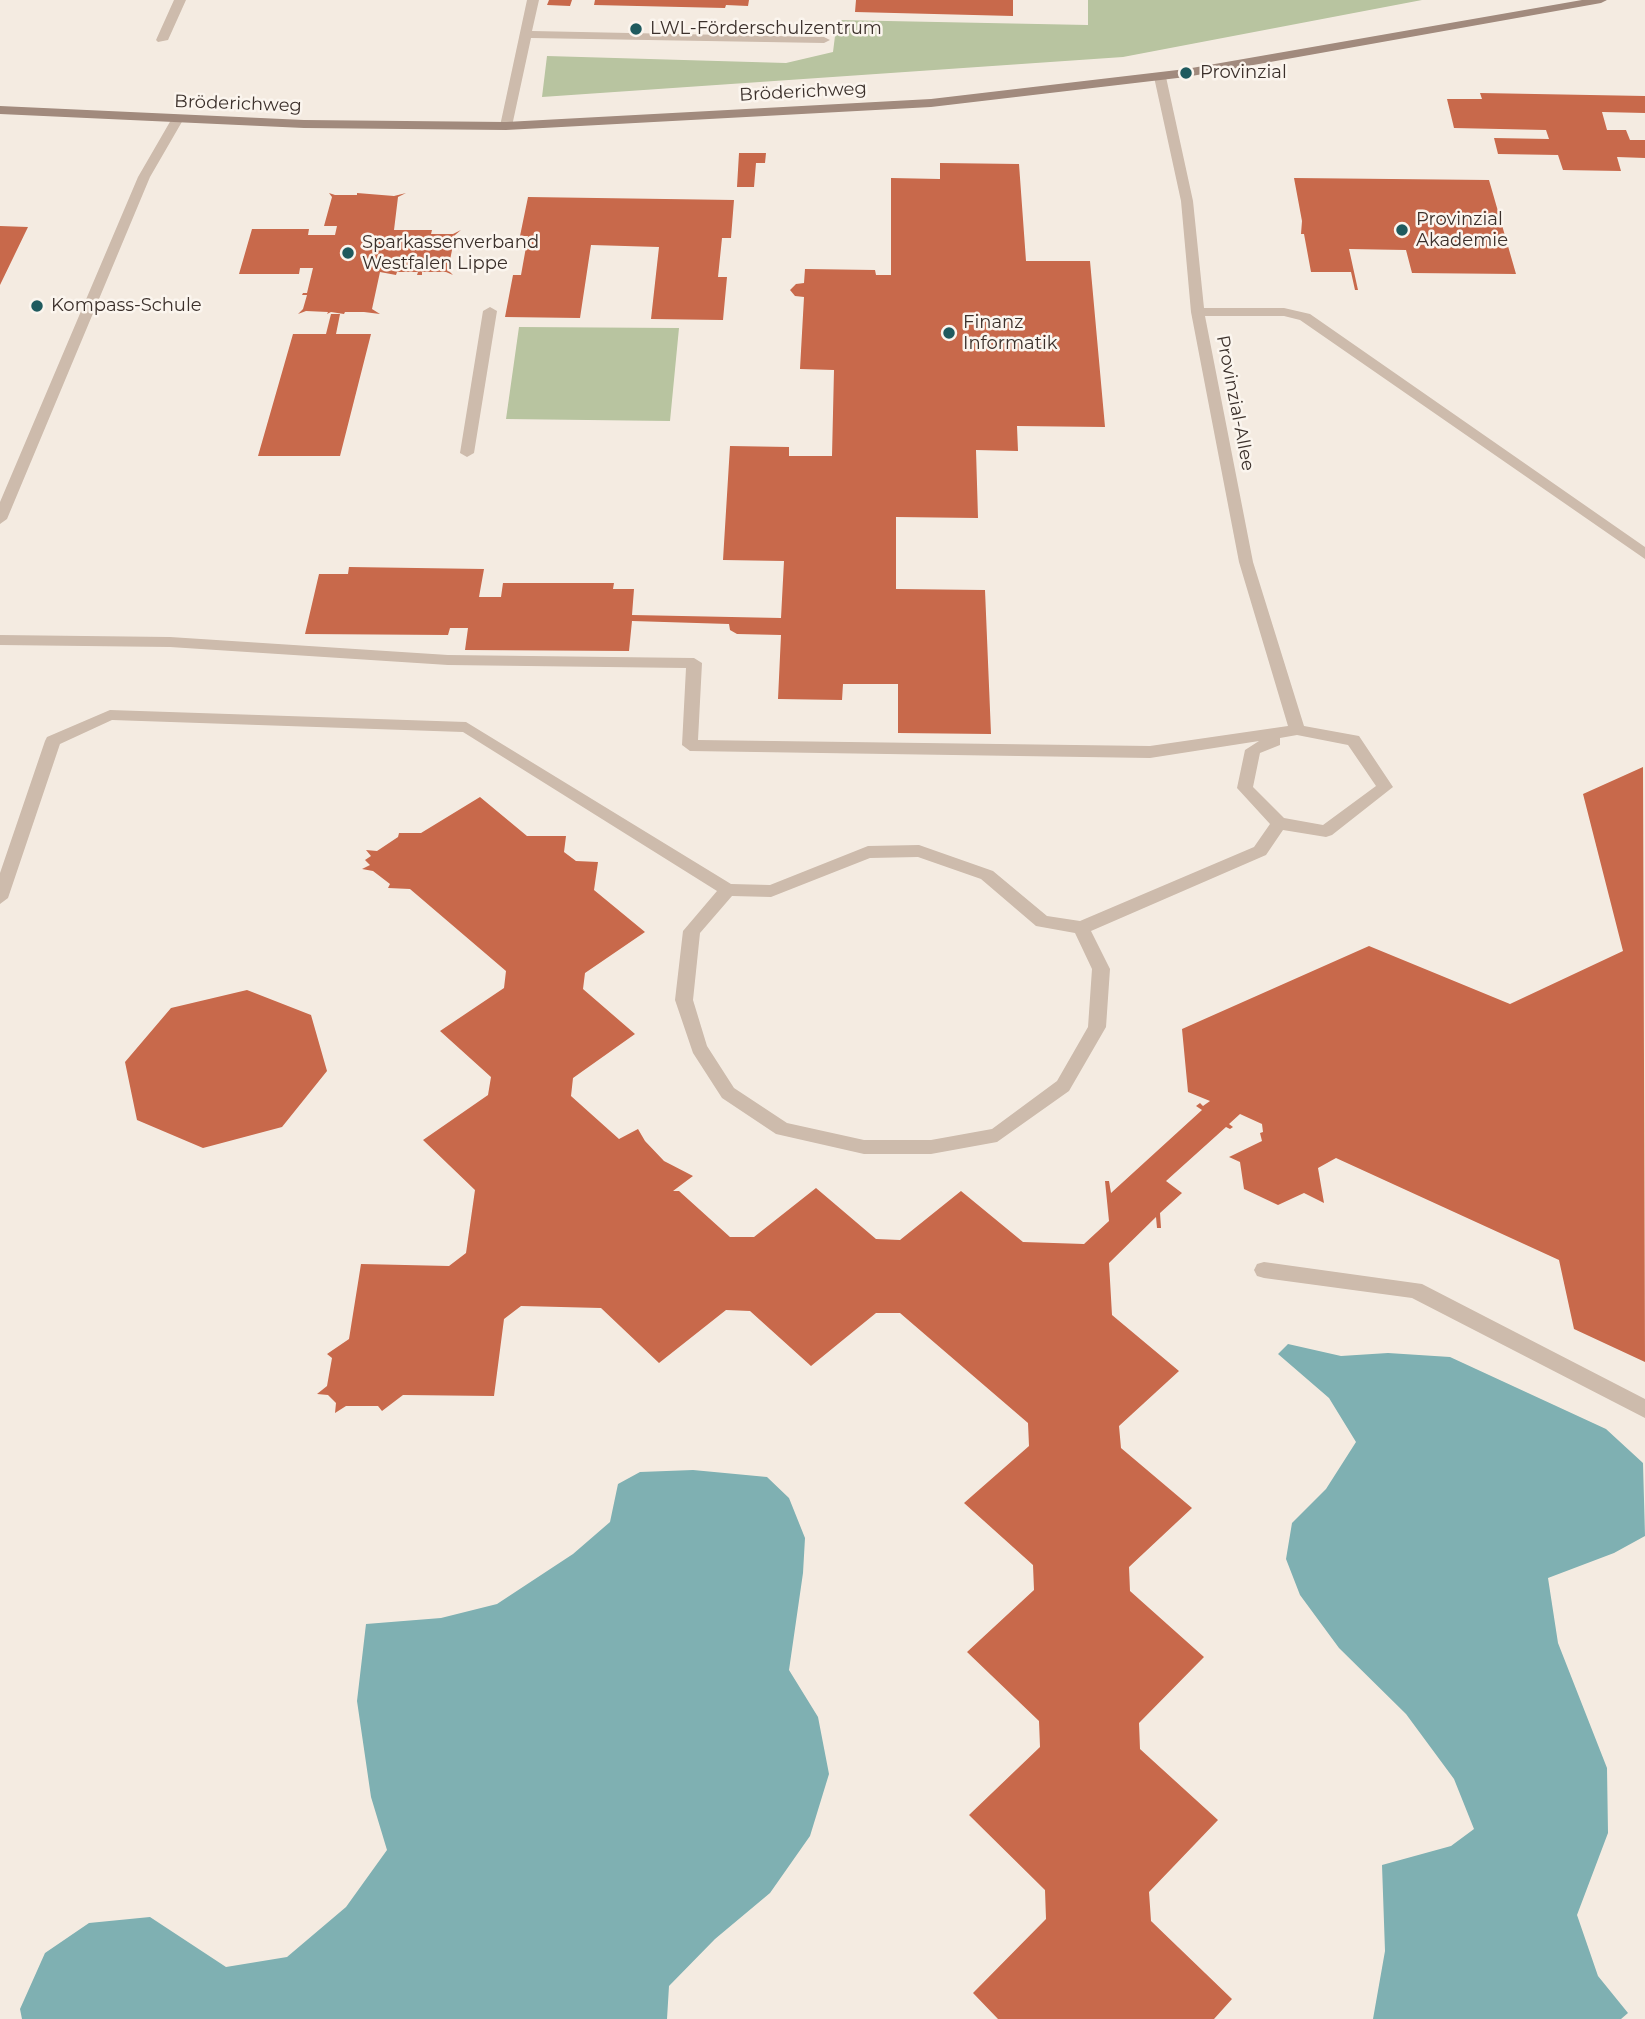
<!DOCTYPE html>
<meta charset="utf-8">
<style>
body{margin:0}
canvas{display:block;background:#f4ebe1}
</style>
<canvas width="1645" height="2019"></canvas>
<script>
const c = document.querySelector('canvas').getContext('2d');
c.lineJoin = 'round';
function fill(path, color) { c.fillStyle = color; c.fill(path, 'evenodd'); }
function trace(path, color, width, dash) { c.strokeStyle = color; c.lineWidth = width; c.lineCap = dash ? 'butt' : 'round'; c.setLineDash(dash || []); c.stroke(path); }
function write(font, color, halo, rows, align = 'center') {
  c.font = font + ' Montserrat,sans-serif'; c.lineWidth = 5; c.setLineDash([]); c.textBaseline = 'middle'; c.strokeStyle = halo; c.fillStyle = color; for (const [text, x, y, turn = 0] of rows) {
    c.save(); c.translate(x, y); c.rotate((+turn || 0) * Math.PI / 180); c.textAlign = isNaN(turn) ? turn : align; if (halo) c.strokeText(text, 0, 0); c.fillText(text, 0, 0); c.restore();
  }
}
const green = new Path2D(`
 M1088,0H1422L1123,57L542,97L547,56L786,63L833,52L837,20L1088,25Z
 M519,327L679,328L670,421L506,419Z`);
const water = new Path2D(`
 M1288,1344L1341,1356L1388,1353L1450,1357L1606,1429L1643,1463L1645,1536L1614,1553L1548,1578L1558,1643L1607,1768L1608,1833L1577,1915L1598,1976L1628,2013L1621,2019H1373L1385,1951L1382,1865L1451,1846L1474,1829L1454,1779L1406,1714L1339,1648L1300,1595L1286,1559L1292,1523L1326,1489L1356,1442L1329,1398L1278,1354Z
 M693,1470L767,1477L789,1498L805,1538L803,1573L789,1670L818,1717L829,1774L810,1836L770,1893L715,1939L669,1986L667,2019H22L20,2009L45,1953L89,1923L150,1917L226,1967L287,1957L346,1907L387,1850L371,1797L357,1701L366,1624L441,1618L497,1604L573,1554L610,1522L618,1484L640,1472Z`);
const building = new Path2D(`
 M549,0H572L570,6L547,5Z
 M595,0H749L748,6L726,5L725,8L594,5Z
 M856,0H1013V16L855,12Z
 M1480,93L1645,96V113L1602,112L1607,130H1626L1630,140H1645V158L1617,157L1621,171L1563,170L1558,155L1498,154L1494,138L1549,139L1546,130L1454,128L1447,99H1482Z
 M739,153H766L765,163H756L754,187H737Z
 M940,163L1019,164L1026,261H1090L1105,427L1017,426L1018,451L976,450L978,518L896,517V589L985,590L991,734L898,733V684H843L842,700L778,699L781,635L737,634L730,630L729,624L632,621L629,651L465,650L468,628H450L448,635L305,634L319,574H348L349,567L484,569L479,597H501L503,583H614L613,589H634L632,615L781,618L784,561L723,560L730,446L789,447V456H832L834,370L800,369L804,297L795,296L790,290L796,284L804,283L805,269L875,270L876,275H891V178L940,179Z
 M1294,178L1489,180L1516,274L1412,273L1406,250L1349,249L1358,290H1355L1351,272H1311L1304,234H1301L1302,221Z
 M329,193L335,195H357V193L394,196L406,193L398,197L394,230H432L431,234H453L461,230L455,235L448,270L453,275L446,272H422V275H417L418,272H397L396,275L380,272L372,309L380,314L364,312H345L344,314L331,312L327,314L328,312L306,311L298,314L303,309L307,295H302L303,293H307L313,268H300L299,274H239L252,229H309L308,235H335L337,226H324L332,197Z
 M528,197L734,200L731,238H722L718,277H727L723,320L651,319L659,247L591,245L580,318L505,317L513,275H521L528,236H520Z
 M0,226L28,227L0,285Z
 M331,314H340L336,334H371L340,456H258L293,334H326Z
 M1643,767L1645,1362L1574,1329L1559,1260L1336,1158L1318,1168L1324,1203L1304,1193L1278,1205L1244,1189L1240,1162L1229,1157L1262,1141L1260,1133L1263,1132L1262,1124L1240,1114L1229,1124L1233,1127L1230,1129L1226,1127L1166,1181L1182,1193L1160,1213L1161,1228H1157L1156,1217L1109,1263L1112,1315L1179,1371L1119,1426L1121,1448L1192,1508L1129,1567L1130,1591L1204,1657L1139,1723L1140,1749L1218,1820L1149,1892L1151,1921L1232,1999L1214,2019H998L973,1993L1046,1919L1045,1890L969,1815L1040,1747L1039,1721L967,1652L1034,1590L1033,1565L964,1503L1029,1446L1028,1423L900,1313H876L811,1366L750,1311L726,1310L659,1363L601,1308L521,1306L504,1319L494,1396L403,1395L382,1411L378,1406H346L335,1413L336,1403L328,1395L317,1394L327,1386L332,1358L327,1354L349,1339L361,1264L449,1266L466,1253L475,1190L423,1140L488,1095L491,1077L440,1031L504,988L506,971L410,889L388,888L390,884L373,871L362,869L370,865L365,860L371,856L366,850L377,851L398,837L399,833H421L480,797L527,836H566L564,852L576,861L598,862L594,890L645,932L585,973L583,989L635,1034L573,1078L571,1096L619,1139L638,1129L645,1141L664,1161L693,1176L673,1191H679L730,1237H754L816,1188L876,1239L900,1240L961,1191L1023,1242L1084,1244L1109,1221L1105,1181H1109L1111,1193L1202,1110L1196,1106L1200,1103L1203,1106L1210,1101L1188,1092L1182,1029L1369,946L1510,1004L1623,951L1583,794Z
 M247,990L311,1015L327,1071L282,1127L203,1148L137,1120L125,1062L171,1008Z`);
const lane = new Path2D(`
 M174,0H186L168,40L158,42L156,40Z
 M527,0H539L532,31L824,37L830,40L824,43L531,38L512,126L506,130L500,126Z
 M1160,73L1166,77L1193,201L1204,308H1284L1310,314L1645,547V559L1300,320L1284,316H1205L1253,562L1304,726L1359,736L1393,787L1332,835L1326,837L1283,830L1266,855L1091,931L1110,969L1106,1027L1069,1091L997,1142L931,1154H864L776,1134L722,1098L693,1053L675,1000L683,931L717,891L463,732L112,720L60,744L8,898L0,904V873L45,741L47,737L110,710L466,722L731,884L770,885L868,846L919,845L993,871L1047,916L1080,921L1254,847L1270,824L1237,788L1245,750L1259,741L1150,758L690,751L682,745L686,668L448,665L170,647L0,645V635L170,637L448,655L694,658L702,663L698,740L1150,746L1288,726L1239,562L1191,312L1181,201L1154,77ZM1297,735L1348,745L1376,786L1323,825L1284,818L1253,787L1260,753L1280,745V738ZM918,857L981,879L1036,926L1075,933L1092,969L1088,1027L1057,1081L992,1129L931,1140H864L787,1123L734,1088L707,1046L693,1000L700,933L732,896L771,897L870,858Z
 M490,307L497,311L474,453L467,457L460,453L483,311Z
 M1264,1262L1422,1284L1645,1399V1418L1412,1298L1264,1278L1257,1276L1254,1270L1257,1264Z`);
const street = new Path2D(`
 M177,116L183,120L150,177L7,519L0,524V502L138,177L171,120Z`);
const secondary = new Path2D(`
 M1582,0H1607L1601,3L1186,77L931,107L506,130L304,128L0,114V106L304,120L506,122L931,99L1186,69Z`);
const markers = [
 [636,29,7,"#1f5a5e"],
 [1186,73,7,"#1f5a5e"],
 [1402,230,7,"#1f5a5e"],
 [348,253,7,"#1f5a5e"],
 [37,306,7,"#1f5a5e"],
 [949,333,7,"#1f5a5e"]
];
const farPoinames = [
 ["LWL-Förderschulzentrum",650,29],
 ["Provinzial",1200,73],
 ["Provinzial",1416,220],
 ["Akademie",1416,241],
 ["Sparkassenverband",362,243],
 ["Westfalen Lippe",362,264],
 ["Kompass-Schule",51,306],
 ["Finanz",963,323],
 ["Informatik",963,344]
];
const farStreetnames = [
 ["Bröderichweg",803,92,-3],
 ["Bröderichweg",238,104,2],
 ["Provinzial-Allee",1235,403,79]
];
fill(green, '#b8c4a0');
fill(water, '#7fb0b2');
fill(building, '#c8694b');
fill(lane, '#cdbbac');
fill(street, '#cdbbac');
fill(secondary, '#a18a7d');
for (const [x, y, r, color] of markers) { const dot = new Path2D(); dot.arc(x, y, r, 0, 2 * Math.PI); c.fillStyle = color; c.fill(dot); trace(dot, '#fbf5ee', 2.5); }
write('18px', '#3b302b', '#fbf5ee', farPoinames, 'left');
write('18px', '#3b302b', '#fbf5ee', farStreetnames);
</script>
